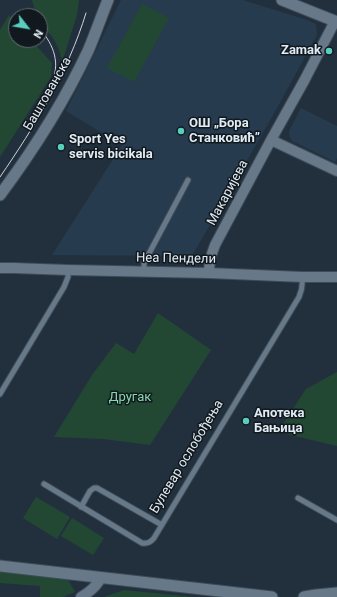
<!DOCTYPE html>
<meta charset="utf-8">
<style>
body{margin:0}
#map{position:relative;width:337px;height:597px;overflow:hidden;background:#22303e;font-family:Roboto,sans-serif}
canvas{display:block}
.north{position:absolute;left:8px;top:8px;width:40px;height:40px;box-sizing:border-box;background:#11181e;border:1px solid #646c73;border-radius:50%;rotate:121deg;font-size:11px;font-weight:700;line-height:16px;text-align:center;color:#e1ebf3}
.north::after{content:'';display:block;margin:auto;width:14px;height:18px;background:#59cebe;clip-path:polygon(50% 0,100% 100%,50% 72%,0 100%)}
</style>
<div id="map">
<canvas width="337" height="597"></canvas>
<div class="north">N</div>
</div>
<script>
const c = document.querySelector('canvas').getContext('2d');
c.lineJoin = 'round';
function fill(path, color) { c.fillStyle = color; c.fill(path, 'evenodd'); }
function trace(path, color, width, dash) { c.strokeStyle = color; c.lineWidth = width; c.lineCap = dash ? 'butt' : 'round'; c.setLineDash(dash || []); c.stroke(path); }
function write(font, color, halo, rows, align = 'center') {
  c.font = font + ' Roboto,sans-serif'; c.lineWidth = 3; c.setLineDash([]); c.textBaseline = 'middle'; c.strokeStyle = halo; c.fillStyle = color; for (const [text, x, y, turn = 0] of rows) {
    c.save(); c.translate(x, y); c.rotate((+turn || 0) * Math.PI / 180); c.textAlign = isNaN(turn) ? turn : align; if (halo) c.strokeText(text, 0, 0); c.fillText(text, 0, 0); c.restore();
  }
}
const built = new Path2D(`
 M121,0H243L304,19L316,24L317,35L272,117L192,256L52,255L122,145L66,111Z
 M301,108L337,126V158L335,162L292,141L290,138L289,134V131Z`);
const green = new Path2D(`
 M32,0H79L77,15L62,62C60,52 58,46 53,38C48,31 40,25 40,16H37Z
 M142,4L169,18L134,82L107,68Z
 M9,15L16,23V40H31L52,63L51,77L0,157V30Z
 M158,313L211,350L150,445L103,439L54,437L92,375L116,343L134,354Z
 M337,372V446L278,432L306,389Z
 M36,497L70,517L57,539L23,518Z
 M72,518L104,538L93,555L61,536Z
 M0,572L67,578L75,592L63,597H40V586L0,583Z
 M124,590L194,597H104Z`);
const service = new Path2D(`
 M146,271L144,268V263L188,180
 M0,394L64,287L68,277V270
 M44,484L142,543C148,544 151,542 154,538L299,297C302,290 303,284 302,277
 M298,498L337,520
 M81,507L90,491L94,488H97L162,525`);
const minor = new Path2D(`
 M271,140L337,171
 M0,268H14L68,270L209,273L302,277H337
 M209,273C209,262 211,255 215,245L271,140L304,81L335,21
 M81,597C90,592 96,587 101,578`);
const tertiary = new Path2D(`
 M282,0L337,22
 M0,195C32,152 65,100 88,51C95,35 101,17 108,0`);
const secondary = new Path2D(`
 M0,566L272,597
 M304,597L316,595L337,593`);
const tram = new Path2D(`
 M23,10L28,16
 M40,29C54,45 61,64 51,84
 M0,177C35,126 68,72 86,13`);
const markers = [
 [329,51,4,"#59cebe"],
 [181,131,4,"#59cebe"],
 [61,147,4,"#59cebe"],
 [246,421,4,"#59cebe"]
];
const poiNames = [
 ["Zamak",321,51,"right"],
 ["ОШ „Бора",189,124],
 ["Станковић”",189,139],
 ["Sport Yes",69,140],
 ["servis bicikala",69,155],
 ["Апотека",254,414],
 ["Бањица",254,429]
];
const streetNames = [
 ["Баштованска",48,94,-60],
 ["Макаријева",228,193,-62],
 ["Неа Пендели",176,259,1],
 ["Булевар ослобођења",187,457,-59]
];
const parkNames = [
 ["Другак",130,398]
];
fill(built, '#263b4d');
fill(green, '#224834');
trace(service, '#3e4b56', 7);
trace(minor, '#3e4b56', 12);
trace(tertiary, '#3e4b56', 13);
trace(secondary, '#3e4b56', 13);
trace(service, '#677888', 5);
trace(minor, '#677888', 10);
trace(tertiary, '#677888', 11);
trace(secondary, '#677888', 11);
trace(tram, '#cbd5de', 1);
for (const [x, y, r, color] of markers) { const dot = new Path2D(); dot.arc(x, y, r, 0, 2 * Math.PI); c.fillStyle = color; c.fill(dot); trace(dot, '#11181e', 1.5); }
write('bold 13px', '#e1ebf3', '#11181e', poiNames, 'left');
write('13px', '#e1ebf3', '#11181e', streetNames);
write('13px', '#85daab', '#11181e', parkNames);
</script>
